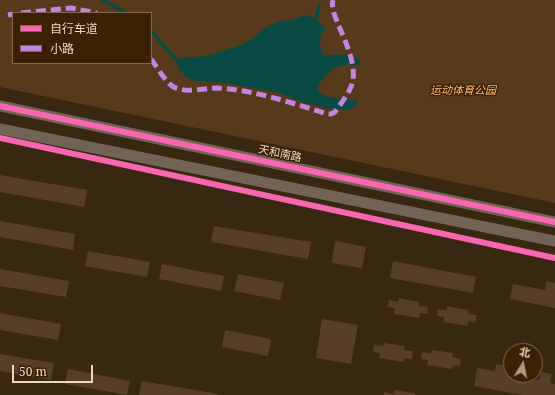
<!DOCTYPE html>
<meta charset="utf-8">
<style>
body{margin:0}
#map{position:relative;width:555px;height:395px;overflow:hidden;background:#382711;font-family:"Noto Serif","Noto Sans SC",serif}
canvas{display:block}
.legend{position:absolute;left:12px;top:12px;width:140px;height:52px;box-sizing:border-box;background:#3a2103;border:1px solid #81694f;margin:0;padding:5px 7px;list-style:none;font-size:12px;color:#ebd6c2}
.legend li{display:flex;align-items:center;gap:8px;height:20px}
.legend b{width:20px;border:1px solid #81694f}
.north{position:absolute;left:503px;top:343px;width:40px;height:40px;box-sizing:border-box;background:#3a2103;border:1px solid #81694f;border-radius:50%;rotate:10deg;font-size:11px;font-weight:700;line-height:16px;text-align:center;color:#ebd6c2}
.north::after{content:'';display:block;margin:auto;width:14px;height:18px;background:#ac9984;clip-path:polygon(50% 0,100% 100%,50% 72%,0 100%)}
.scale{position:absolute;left:12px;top:365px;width:81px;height:18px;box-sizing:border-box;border:2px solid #ebd6c2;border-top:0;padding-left:5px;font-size:12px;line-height:14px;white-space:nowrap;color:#ebd6c2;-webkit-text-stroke:3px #3a2103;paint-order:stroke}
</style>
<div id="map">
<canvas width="555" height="395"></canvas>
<ul class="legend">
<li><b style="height:5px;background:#f766af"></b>自行车道</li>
<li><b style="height:5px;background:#c483df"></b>小路</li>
</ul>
<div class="north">北</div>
<div class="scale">50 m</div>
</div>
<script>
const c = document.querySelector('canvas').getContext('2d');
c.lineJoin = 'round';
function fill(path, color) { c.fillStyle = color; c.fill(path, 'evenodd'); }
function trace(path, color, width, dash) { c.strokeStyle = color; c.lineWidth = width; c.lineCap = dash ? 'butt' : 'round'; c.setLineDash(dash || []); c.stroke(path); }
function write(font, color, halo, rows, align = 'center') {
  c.font = font + ' "Noto Serif","Noto Sans SC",serif'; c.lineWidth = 3; c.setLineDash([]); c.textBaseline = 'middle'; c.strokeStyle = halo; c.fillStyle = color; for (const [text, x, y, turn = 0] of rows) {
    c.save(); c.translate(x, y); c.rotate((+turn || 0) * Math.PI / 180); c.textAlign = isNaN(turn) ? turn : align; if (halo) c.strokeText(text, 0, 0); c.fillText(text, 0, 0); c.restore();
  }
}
const green = new Path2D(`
 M0,0H555V203L0,87ZM13,13H151V63H13Z`);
const water = new Path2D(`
 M306,15L311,16L325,27V31L321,33C320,41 319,49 324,55C336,56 351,51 360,61L359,65C354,65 348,64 343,65C331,68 319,80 317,91C329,100 342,98 356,99L358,102L357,104L351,109H330L302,102L279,93L226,83L195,81L186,77L179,69L177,61L182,58L206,56L238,46L249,41L264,29L278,21L291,20Z`);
const stream = new Path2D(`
 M102,0L127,13
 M316,20L319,5
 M151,31L177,61`);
const building = new Path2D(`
 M0,175L87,190L84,207L0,192Z
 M0,221L75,234L73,250L0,237Z
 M214,226L311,242L308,259L211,242Z
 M335,241L366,247L362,268L332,263Z
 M88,251L150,262L147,277L85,266Z
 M393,261L476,277L473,293L390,278Z
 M162,264L224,276L221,291L159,279Z
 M0,269L69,281L66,297L0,286Z
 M238,274L284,283L280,300L234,291Z
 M546,281L555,283V308L510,299L513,284L545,290Z
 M399,298L419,302V306L428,307L427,314L420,313L419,318L394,314L395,308L388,307L389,300L398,302Z
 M447,306L468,310V314L477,315L475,323L468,321V326L443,322L444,317L437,316L438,309L447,310Z
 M0,313L61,324L58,340L0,330Z
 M322,319L358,325L351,364L316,358Z
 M225,330L271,339L268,356L222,347Z
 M384,343L405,346L404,350L413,351L412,359L405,358L404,362L379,358L380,353L373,352L374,345L383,346Z
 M432,350L453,353L452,357L461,359L460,366L453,365L452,369L427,365L428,360L421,359L422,352L431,354Z
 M0,354L54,363L51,380L0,371Z
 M496,364L508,366L507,373L511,375L539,380L541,372L552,374L550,383L555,384V395H523L474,386L477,368L495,371Z
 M68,369L130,381L127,395L65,384Z
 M142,381L218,394V395H139Z
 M394,390L415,393V395H384V392L393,394Z`);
const tertiary = new Path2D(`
 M0,106L555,222
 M0,129L555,241`);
const quiet = new Path2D(`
 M21,13L71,8L97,13
 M8,15L13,14
 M151,59C157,67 165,81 172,86C185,94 203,88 217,88C253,90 289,102 324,113L331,114L335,112C340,105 346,97 350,89C360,70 345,41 338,24C335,16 331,8 333,0`);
const cycleway = new Path2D(`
 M0,106L555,222
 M0,138L555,258`);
const parkNames = [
 ["运动体育公园",463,91]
];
const streetNames = [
 ["天和南路",280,154,12]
];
fill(green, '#563a1b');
fill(water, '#094b44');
trace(stream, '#094b44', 3.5);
fill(building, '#573e2b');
trace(tertiary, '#726455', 11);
trace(quiet, '#c483df', 5, [10, 5]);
trace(cycleway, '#f766af', 6);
write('italic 11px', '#ffbb75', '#3a2103', parkNames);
write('11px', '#ebd6c2', '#3a2103', streetNames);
</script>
